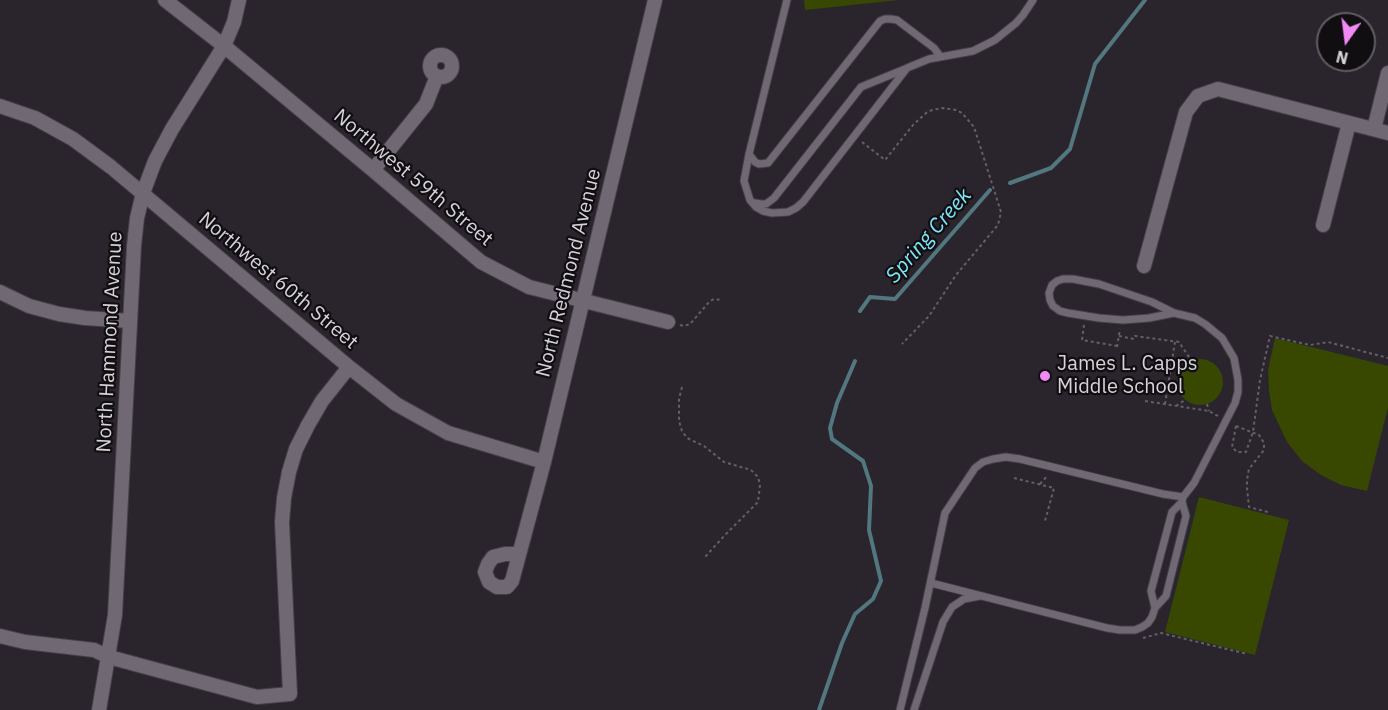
<!DOCTYPE html>
<style>
body{margin:0}
#map{position:relative;width:1388px;height:710px;overflow:hidden;background:#2a242d;font-family:"IBM Plex Sans",sans-serif}
canvas{display:block}
.north{position:absolute;left:1316px;top:12px;width:60px;height:60px;box-sizing:border-box;background:#110e12;border:2px solid #605d62;border-radius:50%;rotate:194deg;font-size:16px;font-weight:700;line-height:24px;text-align:center;color:#d7d3d9}
.north::after{content:'';display:block;margin:auto;width:21px;height:27px;background:#f18af4;clip-path:polygon(50% 0,100% 100%,50% 72%,0 100%)}
</style>
<div id="map">
<canvas width="1388" height="710"></canvas>
<div class="north">N</div>
</div>
<script>
const ctx = document.querySelector('canvas').getContext('2d');
ctx.lineJoin = 'round';
function fillPath(path, color) { ctx.fillStyle = color; ctx.fill(path, 'evenodd'); }
const toPath = rows => new Path2D(rows.map(r => 'M' + r).join(''));
function strokePath(path, color, width, dash) { ctx.strokeStyle = color; ctx.lineWidth = width; ctx.lineCap = dash ? 'butt' : 'round'; ctx.setLineDash(dash || []); ctx.stroke(path); }
function label(font, color, halo, rows, align = 'center') {
  ctx.font = font + ' "IBM Plex Sans",sans-serif'; ctx.lineWidth = 4.5; ctx.setLineDash([]); ctx.textBaseline = 'middle'; ctx.strokeStyle = halo; ctx.fillStyle = color; for (const [text, x, y, turn = 0] of rows) {
    ctx.save(); ctx.translate(x, y); ctx.rotate((+turn || 0) * Math.PI / 180); ctx.textAlign = isNaN(turn) ? turn : align; if (halo) ctx.strokeText(text, 0, 0); ctx.fillText(text, 0, 0); ctx.restore();
  }
}
const green = toPath([
 [804,0,899,0,805,10],
 [1275,338,1388,366,1388,407,1367,491,1341,485,1321,475,1302,461,1287,442,1272,410,1269,391,1268,370],
 '1177 382a23 23 0 1 1 46 0a23 23 0 1 1-46 0Z',
 [1199,497,1289,520,1255,655,1165,632]
]);
const stream = toPath([
 [1010,183,1051,168,1070,149,1095,64,1145,0],
 [860,311,870,297,895,299,990,190],
 [819,710,842,643,855,614,873,599,881,581,869,530,871,486,863,461,832,439,830,428,837,403,855,361]
]);
const path = toPath([
 [862,142,885,160,913,125,926,113,932,110,943,108,956,110,962,113,974,127,1001,212,998,225,956,275,929,316,902,344],
 [680,325,684,326,690,324,710,301,714,299,721,300],
 [1084,325,1082,340,1117,346],
 [1119,336,1134,339,1135,336,1179,342,1191,360],
 [1117,347,1120,329],
 [682,387,679,399,679,421,682,431,687,438,704,446,724,462,751,470,758,477,760,485,758,502,725,535,705,557],
 [1145,401,1209,411,1218,416],
 [1165,404,1175,342],
 [1207,404,1209,411],
 [1176,406,1185,400],
 [1236,426,1232,447,1237,452,1246,452,1253,432,1260,380,1270,336,1310,345,1328,342,1388,358],
 [1236,426,1259,435,1264,443,1264,450,1249,469,1247,480,1247,488,1249,507,1268,512],
 [1014,478,1054,488,1045,521],
 [1040,484,1048,475],
 [1143,638,1161,633,1247,654]
]);
const lane = toPath([
 [787,0,749,154,744,181,750,200,756,207,763,211,772,213,788,212,796,208,803,202,907,68,929,59,973,51,995,40,1016,23,1023,15,1033,0],
 [749,154,755,162,759,164,768,163,880,21,885,19,891,19,897,20,934,48,940,56],
 [755,203,761,204,766,204,774,198,861,87,905,69],
 [931,583,1107,628,1120,630,1135,630,1142,627,1148,623,1152,617,1155,608,1166,596,1186,516,1182,502],
 [1155,608,1151,591,1172,512,1182,502,1183,497,1194,483,1235,403,1238,392,1238,380,1234,358,1222,338,1205,324,1195,318,1174,313,1152,302,1099,284,1073,279,1063,279,1057,281,1052,285,1049,293,1050,300,1053,306,1060,311,1068,313,1099,318,1123,320,1149,318,1174,313],
 [900,710,925,608,945,513,975,468,983,462,993,459,1006,457,1020,459,1163,494,1183,497],
 [914,710,943,622,952,607,964,599,980,596]
]);
const street = toPath([
 [165,0,224,46,373,170,481,262,529,287,668,322],
 '430 66a11 11 0 1 1 22 0a11 11 0 1 1-22 0Z',
 [0,106,35,118,73,139,111,167,349,367,396,404,448,433,544,462],
 [1374,129,1388,73],
 [373,170,426,104,437,76],
 [1323,225,1349,123],
 [1144,266,1186,112,1198,96,1218,89,1388,133],
 [0,292,29,306,59,314,85,318,130,321],
 [519,554,505,554,493,557,488,564,485,572,489,582,497,587,507,587,512,581,544,462,655,0],
 [0,636,25,642,94,650,109,657,257,697,290,694,282,522,284,498,289,472,296,449,308,425,322,401,349,367],
 [99,710,115,615,134,246,137,218,143,193,155,161,172,129,224,46,234,22,239,0]
]);
const markers = [
 [1045,376,6,"#f18af4"]
];
const streetNames = [
 ["Northwest 59th Street",413,178,40],
 ["North Redmond Avenue",569,273,-76],
 ["Northwest 60th Street",278,281,40],
 ["North Hammond Avenue",110,342,-87]
];
const poiNames = [
 ["James L. Capps",1057,364],
 ["Middle School",1057,387]
];
const waterNames = [
 ["Spring Creek",929,236,-49]
];
fillPath(green, '#394800');
strokePath(stream, '#52777e', 4);
strokePath(lane, '#454048', 9);
strokePath(street, '#454048', 16);
strokePath(path, '#645f67', 2, [3, 3]);
strokePath(lane, '#706873', 7);
strokePath(street, '#706873', 14);
for (const [x, y, r, color] of markers) { const dot = new Path2D(); dot.arc(x, y, r, 0, 2 * Math.PI); ctx.fillStyle = color; ctx.fill(dot); strokePath(dot, '#110e12', 2); }
label('20px', '#d7d3d9', '#110e12', streetNames);
label('20px', '#d7d3d9', '#110e12', poiNames, 'left');
label('italic 21px', '#7fe7f8', '#110e12', waterNames);
</script>
